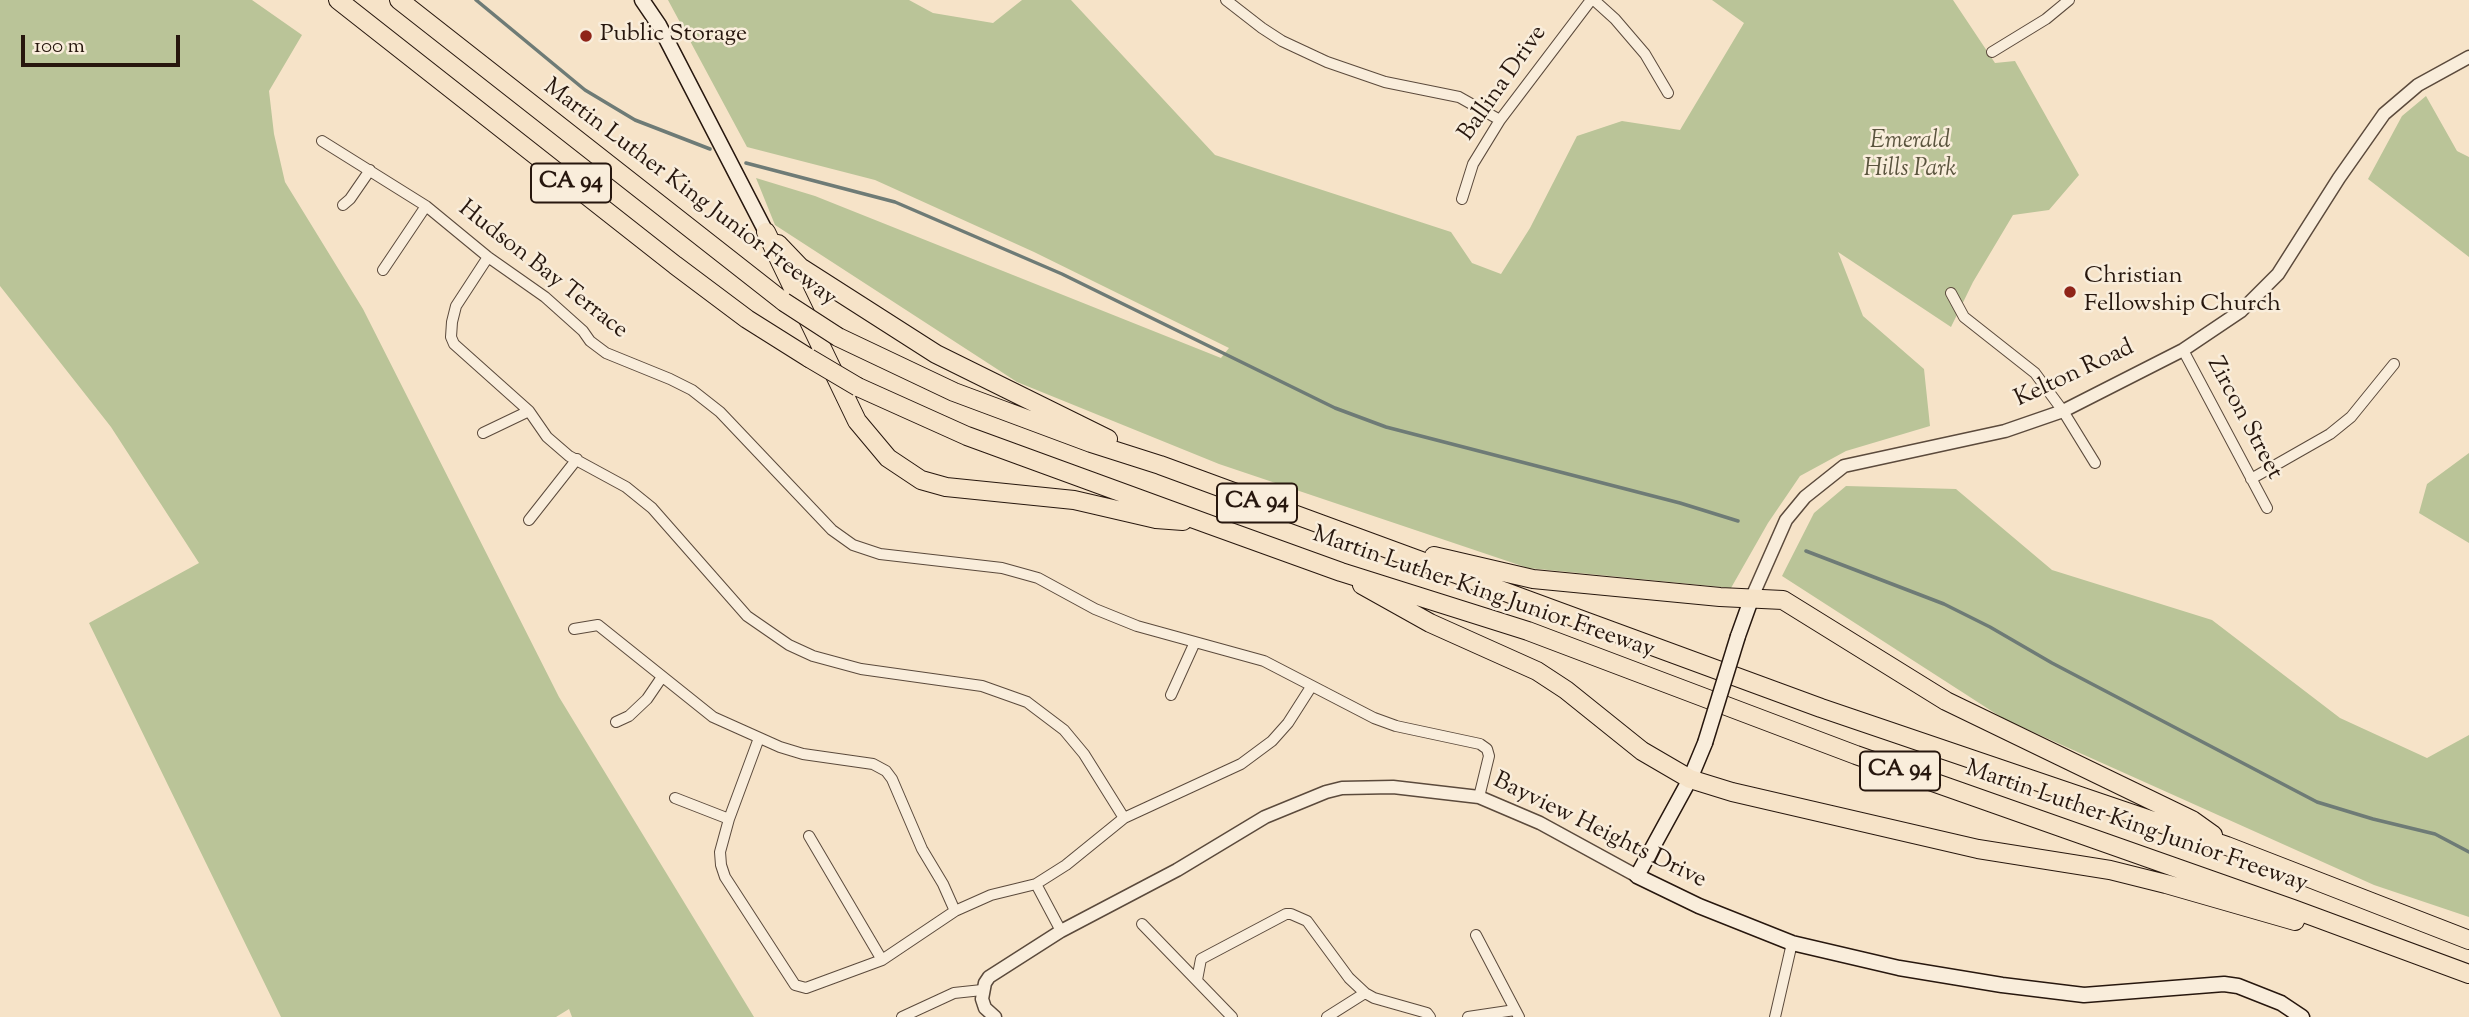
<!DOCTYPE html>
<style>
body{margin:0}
#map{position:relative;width:2469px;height:1017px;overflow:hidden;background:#f6e3c8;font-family:"Sorts Mill Goudy",serif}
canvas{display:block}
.scale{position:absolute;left:21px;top:35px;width:159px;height:32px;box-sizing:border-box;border:4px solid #27170e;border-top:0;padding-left:9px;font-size:21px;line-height:24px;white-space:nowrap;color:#27170e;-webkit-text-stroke:5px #f9eddb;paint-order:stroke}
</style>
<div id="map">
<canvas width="2469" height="1017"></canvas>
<div class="scale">100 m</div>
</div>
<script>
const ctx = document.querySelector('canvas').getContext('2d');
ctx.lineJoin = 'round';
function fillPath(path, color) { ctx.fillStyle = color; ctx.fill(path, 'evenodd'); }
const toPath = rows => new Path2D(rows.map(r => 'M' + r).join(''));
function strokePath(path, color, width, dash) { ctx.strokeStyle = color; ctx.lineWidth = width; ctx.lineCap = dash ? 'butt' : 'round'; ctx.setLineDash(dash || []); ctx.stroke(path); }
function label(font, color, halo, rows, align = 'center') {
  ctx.font = font + ' "Sorts Mill Goudy",serif'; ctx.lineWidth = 5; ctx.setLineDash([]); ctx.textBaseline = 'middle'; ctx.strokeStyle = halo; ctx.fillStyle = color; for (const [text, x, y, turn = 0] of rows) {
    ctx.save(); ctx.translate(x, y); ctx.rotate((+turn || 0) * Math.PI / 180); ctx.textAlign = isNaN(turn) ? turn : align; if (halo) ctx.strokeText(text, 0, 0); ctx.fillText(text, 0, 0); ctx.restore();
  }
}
const green = toPath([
 [0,0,252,0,302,35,269,91,274,134,285,182,363,309,559,697,754,1017,572,1017,569,1009,556,1017,281,1017,89,623,199,563,111,427,0,286],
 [668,0,909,0,933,13,993,23,1022,0,1071,0,1215,155,1451,232,1472,263,1501,274,1530,228,1577,136,1622,121,1680,130,1744,23,1712,0,1953,0,1995,63,2015,61,2079,175,2049,210,2013,215,1973,282,1951,327,1838,252,1863,316,1924,369,1930,426,1846,451,1800,476,1768,523,1731,588,1528,568,1219,464,1017,382,775,225,756,178,815,196,1221,358,1229,348,1034,252,875,180,747,147],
 [2426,96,2457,151,2469,157,2469,257,2368,179,2402,116],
 [2469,453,2469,543,2419,513,2427,484],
 [1846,486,1956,489,2052,570,2212,620,2340,718,2427,758,2469,735,2469,917,2374,885,2004,719,1782,576,1814,513]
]);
const stream = toPath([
 [476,0,585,90,635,120,710,149],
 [746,163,895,202,1062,274,1335,408,1386,427,1680,503,1738,521],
 [1806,551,1944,604,1990,627,2052,663,2317,802,2373,819,2435,834,2469,852]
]);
const minor = toPath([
 [1226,0,1262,28,1282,41,1327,62,1385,82,1459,97,1500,120],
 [1594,0,1615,19,1645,54,1668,93],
 [1992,52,2046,19,2069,0],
 [322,141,426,206,488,257,545,297,583,331,590,341,606,353,670,379,692,390,720,412,832,530,853,545,880,554,1002,568,1038,578,1095,609,1137,626,1264,661,1374,718,1396,726,1480,744,1487,749,1489,756,1479,797],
 [1462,199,1473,164,1500,120,1591,0],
 [343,205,350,199,370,170],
 [488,257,456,306,452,322,451,337,454,344,529,411,547,437,569,456,626,487,652,508,747,616,789,645,813,656,861,669,982,686,1027,702,1064,730,1084,754,1124,818],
 [383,270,426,206],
 [1951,293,1964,317,2035,373,2063,411,2095,463],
 [2183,350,2267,508],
 [483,433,529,411],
 [2251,479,2330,434,2351,417,2394,364],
 [529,520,577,459],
 [574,629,598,625,713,717,780,747,803,754,873,764,886,771,892,779,922,849,943,884,955,911],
 [1171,695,1195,642],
 [616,722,629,716,647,699,662,677],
 [759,738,729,819,720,852,721,865,725,877,795,985,806,988,882,960,955,911,991,895,1036,884,1066,865,1124,818,1241,764,1272,741,1288,723,1311,687],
 [675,798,729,819],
 [809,836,882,960],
 [1036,884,1061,931],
 [1142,924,1232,1017],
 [1476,935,1519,1017],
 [1197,980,1201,959,1286,914,1291,914,1307,921,1349,978,1365,993,1374,998,1427,1013,1430,1017],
 [902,1017,954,993,982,990],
 [1327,1017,1365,993],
 [1468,1017,1515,1010],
 [1775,1017,1792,943]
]);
const tertiary = toPath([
 [1752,597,1786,520,1805,497,1844,466,2005,431,2063,411,2183,350,2241,311,2278,274,2339,178,2384,114,2418,85,2469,57],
 [995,1017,985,1008,982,999,985,983,989,977,1061,931,1177,870,1265,817,1326,792,1342,788,1393,787,1479,797,1540,823,1637,876]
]);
const secondary = toPath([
 [642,0,659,25,766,232],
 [1738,636,1752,597],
 [1705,743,1690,779,1637,876,1699,906,1792,943,1899,968,2002,985,2084,995,2224,984,2238,986,2281,1003,2302,1017]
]);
const motorway = toPath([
 [338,0,675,265,747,319,809,358],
 [399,0,784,302],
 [766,232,857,421,888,458,921,480,946,487,1074,500,1156,519,1183,521],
 [778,244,800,267,936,354,1108,439],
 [838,337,954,392,1091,443,1160,465,1821,708,2227,846,2469,940],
 [858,387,967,436,1208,524,1341,572,1528,631,1856,755,2293,909,2469,974],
 [1434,556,1533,579,1720,597,1783,600,1946,701,2192,820,2213,835],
 [1362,585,1430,623,1537,671,1566,690,1642,751,1690,779,1732,792,1978,849,2110,870,2166,884,2295,921]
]);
const secondaryBridge = toPath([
 [1705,743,1738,636]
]);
const motorwayBridge = toPath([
 [784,302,838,337],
 [809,358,858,387]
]);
const markers = [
 [586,36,7,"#8f2418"],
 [2070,292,7,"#8f2418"]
];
const shields = [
 [571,183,80],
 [1257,503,80],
 [1900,771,80]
];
const shieldNames = [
 ["CA 94",571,183],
 ["CA 94",1257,503],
 ["CA 94",1900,771]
];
const poiNames = [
 ["Public Storage",600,36],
 ["Christian",2084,278],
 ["Fellowship Church",2084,306]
];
const streetNames = [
 ["Ballina Drive",1504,84,-55],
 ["Martin Luther King Junior Freeway",689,194,37],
 ["Hudson Bay Terrace",542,271,38],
 ["Kelton Road",2075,375,-25],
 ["Zircon Street",2243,419,62],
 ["Martin Luther King Junior Freeway",1483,594,19],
 ["Martin Luther King Junior Freeway",2136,828,19],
 ["Bayview Heights Drive",1599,832,26]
];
const parkNames = [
 ["Emerald",1910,143],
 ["Hills Park",1910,171]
];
fillPath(green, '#bac498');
strokePath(stream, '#6e7b76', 3.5);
strokePath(minor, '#5b4a3c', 12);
strokePath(tertiary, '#5b4a3c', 15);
strokePath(secondary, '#27170e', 17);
strokePath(motorway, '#27170e', 20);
strokePath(minor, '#f9eddb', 10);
strokePath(tertiary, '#f9eddb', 12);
strokePath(secondary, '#f9eddb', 14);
strokePath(motorway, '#f6e3c8', 18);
strokePath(secondaryBridge, '#27170e', 17, []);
strokePath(motorwayBridge, '#27170e', 20, []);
strokePath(secondaryBridge, '#f9eddb', 14);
strokePath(motorwayBridge, '#f6e3c8', 18);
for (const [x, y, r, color] of markers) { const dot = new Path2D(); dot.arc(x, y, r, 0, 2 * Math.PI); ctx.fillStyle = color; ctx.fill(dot); strokePath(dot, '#f9eddb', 2.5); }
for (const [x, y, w] of shields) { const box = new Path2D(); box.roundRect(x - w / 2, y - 19.5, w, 39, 5); ctx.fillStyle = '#f9eddb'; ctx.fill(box); strokePath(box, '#27170e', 2); }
label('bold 23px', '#27170e', null, shieldNames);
label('24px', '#27170e', '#f9eddb', poiNames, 'left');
label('24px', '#27170e', '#f9eddb', streetNames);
label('italic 24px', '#5a543e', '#f9eddb', parkNames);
</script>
